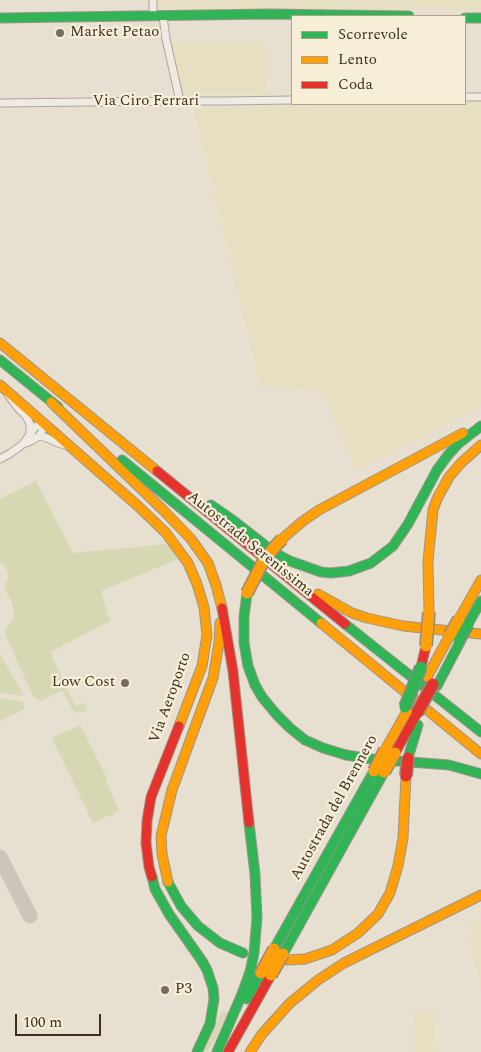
<!DOCTYPE html>
<style>
body{margin:0}
#map{position:relative;width:481px;height:1052px;overflow:hidden;background:#e7e0d1;font-family:Spectral,serif}
canvas{display:block}
.legend{position:absolute;left:291px;top:15px;width:175px;height:90px;box-sizing:border-box;background:#f7eed8;border:1px solid #ada18e;margin:0;padding:6px 9px;list-style:none;font-size:15px;color:#3d2e20}
.legend li{display:flex;align-items:center;gap:10px;height:25px}
.legend b{width:25px;border:1px solid #ada18e}
.scale{position:absolute;left:15px;top:1014px;width:86px;height:22px;box-sizing:border-box;border:2px solid #3d2e20;border-top:0;padding-left:6px;font-size:15px;line-height:18px;white-space:nowrap;color:#3d2e20;-webkit-text-stroke:4px #f7eed8;paint-order:stroke}
</style>
<div id="map">
<canvas width="481" height="1052"></canvas>
<ul class="legend">
<li><b style="height:6px;background:#30b455"></b>Scorrevole</li>
<li><b style="height:6px;background:#ff9f0a"></b>Lento</li>
<li><b style="height:6px;background:#e5322d"></b>Coda</li>
</ul>
<div class="scale">100 m</div>
</div>
<script>
const ctx = document.querySelector('canvas').getContext('2d');
ctx.lineJoin = 'round';
function fillPath(path, color) { ctx.fillStyle = color; ctx.fill(path, 'evenodd'); }
const toPath = rows => new Path2D(rows.map(r => 'M' + r).join(''));
function strokePath(path, color, width, dash) { ctx.strokeStyle = color; ctx.lineWidth = width; ctx.lineCap = dash ? 'butt' : 'round'; ctx.setLineDash(dash || []); ctx.stroke(path); }
function label(font, color, halo, rows, align = 'center') {
  ctx.font = font + ' Spectral,serif'; ctx.lineWidth = 4.5; ctx.setLineDash([]); ctx.textBaseline = 'middle'; ctx.strokeStyle = halo; ctx.fillStyle = color; for (const [text, x, y, turn = 0] of rows) {
    ctx.save(); ctx.translate(x, y); ctx.rotate((+turn || 0) * Math.PI / 180); ctx.textAlign = isNaN(turn) ? turn : align; if (halo) ctx.strokeText(text, 0, 0); ctx.fillText(text, 0, 0); ctx.restore();
  }
}
const farmland = toPath([
 [157,0,481,0,481,10,160,8,157,6],
 [171,42,266,42,267,95,184,95],
 [465,101,481,101,481,406,434,432,357,471,323,393,260,386,193,108,371,104,465,104],
 [481,919,481,991,467,925],
 [434,1009,436,1052,414,1052,413,1012]
]);
const green = toPath([
 [36,481,73,553,169,544,178,559,101,591,110,621,50,652,75,706,84,703,88,711,77,713,74,712,62,690,41,701,33,696,6,636,5,630,13,619,14,611,12,603,4,586,6,583,9,576,6,568,0,562,0,499],
 [0,654,24,696,0,693],
 [0,698,23,702,24,709,0,721],
 [80,725,106,776,107,782,119,811,93,823,52,738],
 [222,1011,228,1012,217,1036,207,1052,200,1052]
]);
const taxiway = toPath([
 [0,857,30,916]
]);
const street = toPath([
 [153,0,153,16],
 [163,16,166,39,180,101],
 [465,97,481,97],
 [0,103,180,101,226,101,292,100],
 [9,396,18,408,26,416,30,424,30,433],
 [39,436,47,438,58,443,69,446],
 [23,444,31,441,39,436,42,431,42,422],
 [0,459,11,453,23,444,35,427,42,422]
]);
const fast = toPath([
 [0,18,269,14,409,16],
 [465,18,481,18],
 [0,360,58,407],
 [122,460,321,623],
 [211,505,234,521,275,553,290,561,321,572,331,573,349,571,371,563,393,546,408,524,437,470,448,455,458,444,481,426],
 [247,593,244,617,244,643,248,666,255,685,262,697,276,714,290,728,305,740,323,748,346,755,372,759,449,765,481,774],
 [345,624,481,732],
 [468,624,481,601],
 [437,686,461,640],
 [408,758,418,725],
 [152,877,155,889,169,914,202,961,207,970,213,988,214,999,210,1024,197,1052],
 [168,882,181,906,198,926,220,943,243,953],
 [274,949,374,771],
 [283,954,384,772],
 [247,999,261,973],
 [217,1052,242,994,250,972,254,953,257,918,255,874,249,823]
]);
const slow = toPath([
 [0,343,157,471],
 [0,385,138,506,166,533,188,563,197,584,204,607,207,635,202,666,179,726],
 [51,402,163,510,191,539,208,563,216,585,222,608],
 [282,539,303,521,319,510,463,433],
 [318,594,352,613,367,618,403,626,481,634],
 [429,612,428,561,433,510,437,499,449,477,461,463,481,445],
 [459,619,481,580],
 [321,623,481,754],
 [427,677,450,635],
 [385,750,410,706],
 [168,882,162,854,161,836,172,790,213,678,219,643,220,623],
 [287,960,305,959,332,950,358,933,378,914,390,893,398,866,403,838,406,776],
 [250,1052,262,1034,290,1003,318,980,344,963,481,895]
]);
const jam = toPath([
 [157,471,345,624],
 [222,608,233,671,249,823],
 [421,667,426,646],
 [395,753,417,713],
 [152,877,149,867,146,843,147,821,151,797,179,726],
 [228,1052,271,975]
]);
const fastBridge = toPath([
 [459,640,468,624],
 [405,707,421,667]
]);
const slowBridge = toPath([
 [247,593,265,558,282,539],
 [450,635,459,619],
 [426,646,429,612],
 [374,771,385,750],
 [384,772,395,753],
 [261,973,274,949],
 [271,975,283,954]
]);
const jamBridge = toPath([
 [417,713,433,684],
 [406,776,408,758]
]);
const markers = [
 [60,33,5,"#786c5e"],
 [125,683,5,"#786c5e"],
 [165,990,5,"#786c5e"]
];
const poiNames = [
 ["Market Petao",70,33],
 ["Low Cost",115,683,"right"],
 ["P3",175,990]
];
const streetNames = [
 ["Via Ciro Ferrari",146,102],
 ["Autostrada Serenissima",250,545,39],
 ["Via Aeroporto",171,698,-70],
 ["Autostrada del Brennero",335,808,-61]
];
fillPath(farmland, '#e6dfc2');
fillPath(green, '#d6d7b3');
strokePath(taxiway, '#cbc5ba', 15);
strokePath(street, '#ada599', 9);
strokePath(fast, '#9c958a', 11);
strokePath(slow, '#9c958a', 11);
strokePath(jam, '#9c958a', 11);
strokePath(street, '#efebe3', 7);
strokePath(fast, '#30b455', 9);
strokePath(slow, '#ff9f0a', 9);
strokePath(jam, '#e5322d', 9);
strokePath(fastBridge, '#928b80', 14, []);
strokePath(slowBridge, '#928b80', 14, []);
strokePath(jamBridge, '#928b80', 14, []);
strokePath(fastBridge, '#30b455', 11);
strokePath(slowBridge, '#ff9f0a', 11);
strokePath(jamBridge, '#e5322d', 11);
for (const [x, y, r, color] of markers) { const dot = new Path2D(); dot.arc(x, y, r, 0, 2 * Math.PI); ctx.fillStyle = color; ctx.fill(dot); strokePath(dot, '#f7eed8', 2); }
label('15px', '#3d2e20', '#f7eed8', poiNames, 'left');
label('15px', '#3d2e20', '#f7eed8', streetNames);
</script>
